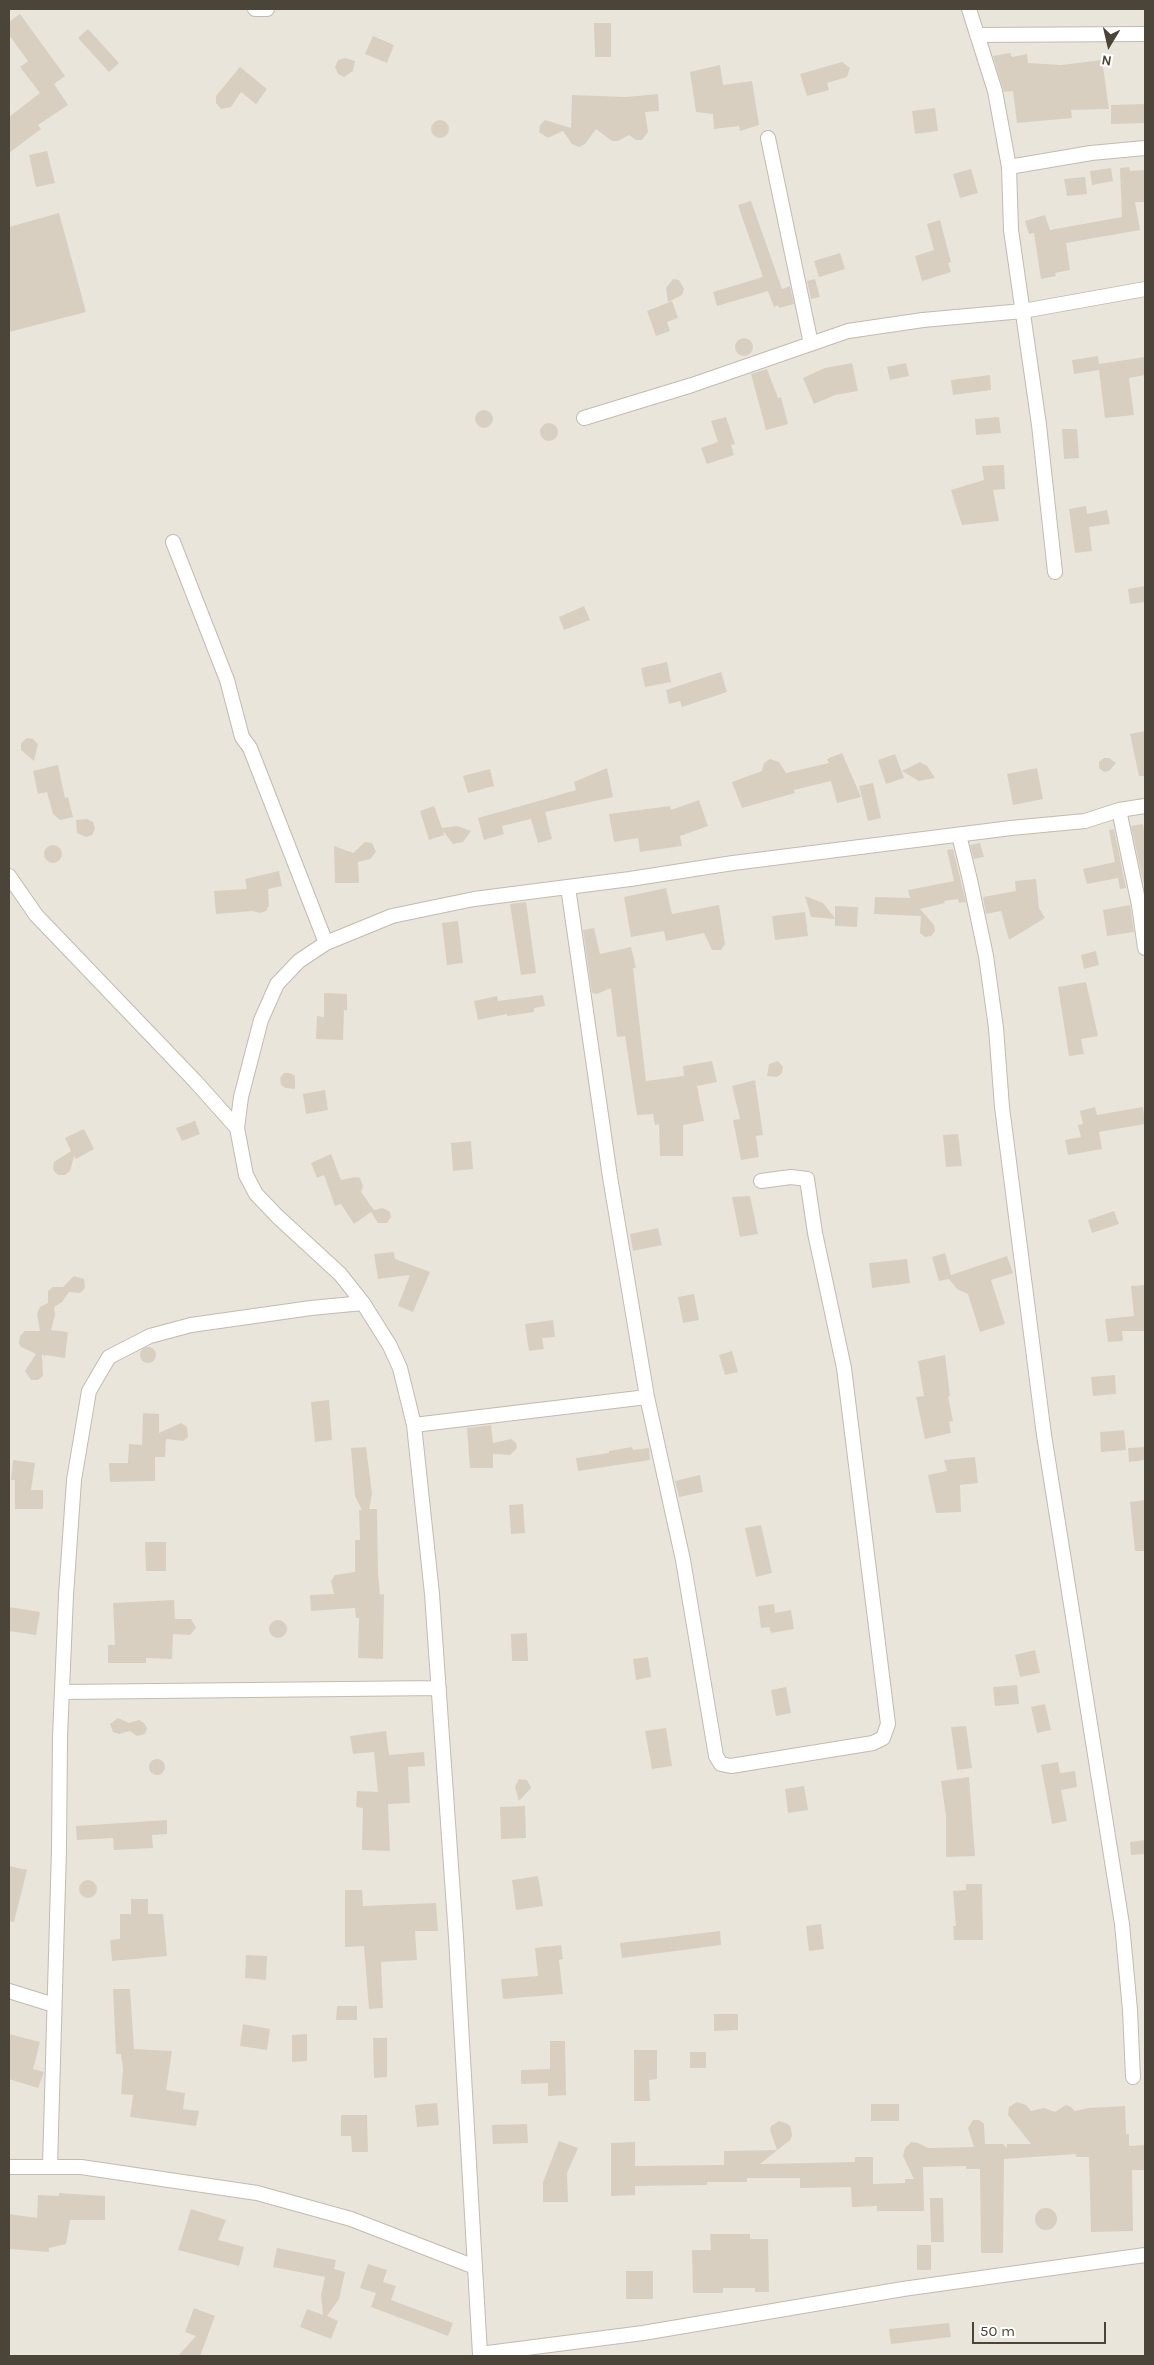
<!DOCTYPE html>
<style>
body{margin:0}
#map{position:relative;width:1154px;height:2365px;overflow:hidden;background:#f6f3ec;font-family:Karla,sans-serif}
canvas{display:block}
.frame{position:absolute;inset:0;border:10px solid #4b4439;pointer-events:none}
.north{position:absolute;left:1084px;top:20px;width:50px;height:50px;-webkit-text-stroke:4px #fff;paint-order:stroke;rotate:189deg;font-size:14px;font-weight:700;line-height:20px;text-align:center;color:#4b4439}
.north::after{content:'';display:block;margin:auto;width:18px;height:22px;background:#4b4439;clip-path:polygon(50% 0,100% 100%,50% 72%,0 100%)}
.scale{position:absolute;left:972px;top:2322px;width:134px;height:22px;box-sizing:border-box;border:2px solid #4b4439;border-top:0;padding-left:6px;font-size:15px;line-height:18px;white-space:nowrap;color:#4b4439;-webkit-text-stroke:4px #fff;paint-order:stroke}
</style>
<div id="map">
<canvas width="1154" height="2365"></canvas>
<div class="frame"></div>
<div class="north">N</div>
<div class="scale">50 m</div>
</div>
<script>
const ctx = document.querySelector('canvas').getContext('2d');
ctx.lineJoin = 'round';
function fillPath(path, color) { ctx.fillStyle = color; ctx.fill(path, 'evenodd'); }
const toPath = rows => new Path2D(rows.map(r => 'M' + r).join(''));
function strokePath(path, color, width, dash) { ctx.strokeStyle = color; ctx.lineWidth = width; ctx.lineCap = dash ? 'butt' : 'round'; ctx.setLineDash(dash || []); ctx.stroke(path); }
const residential = toPath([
 [9,9,1145,9,1145,2356,9,2356]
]);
const building = toPath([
 [20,14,65,76,54,84,68,105,38,125,41,129,9,153,9,117,40,93,20,67,28,61,9,35,9,22],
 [594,23,611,23,611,57,595,57],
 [88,29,119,63,109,72,78,38],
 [373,36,394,45,387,63,365,54],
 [1010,53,1012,57,1027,54,1028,63,1061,65,1102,60,1109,109,1071,110,1072,118,1017,123,1013,91,1004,92,993,56],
 [345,58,355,61,353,71,344,77,338,74,335,67,338,60],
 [842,62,850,68,847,77,827,83,829,90,807,96,800,74],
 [720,65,723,85,752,81,759,125,740,131,739,126,714,129,713,114,696,112,690,72],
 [240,67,267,89,256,104,241,92,231,107,221,109,216,103,216,96],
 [658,94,659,111,645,112,648,132,642,140,636,140,629,135,618,141,612,141,596,129,585,144,579,147,572,144,563,131,548,138,539,132,540,125,545,120,571,128,572,95,626,97],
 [1145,104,1145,123,1111,124,1111,105],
 [935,108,938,131,915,134,912,111],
 '431 129a9 9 0 1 1 18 0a9 9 0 1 1-18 0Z',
 [47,151,55,183,36,187,29,155],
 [1129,167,1130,171,1145,170,1145,202,1135,202,1140,230,1066,243,1070,270,1055,273,1056,276,1041,279,1034,233,1029,234,1025,221,1045,215,1050,230,1122,217,1120,168],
 [1111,168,1113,181,1092,185,1090,171],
 [971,169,978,193,960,198,953,174],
 [1085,177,1087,194,1067,196,1064,179],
 [751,201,782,289,790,286,794,304,779,308,778,305,774,307,768,291,717,306,713,292,763,277,738,205],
 [59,213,86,312,9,332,9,227],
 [940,220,951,262,948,263,951,272,922,281,915,256,934,250,927,224],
 [840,253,845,269,819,277,814,261],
 [673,279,679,280,684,289,682,295,668,302,666,288],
 [815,279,820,297,811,299,807,281],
 [672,301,678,318,667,322,670,331,656,336,647,311],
 '735 347a9 9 0 1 1 18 0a9 9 0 1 1-18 0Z',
 [1098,356,1099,364,1145,357,1145,375,1129,378,1134,415,1105,418,1099,370,1074,374,1072,360],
 [852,363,858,391,835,395,814,404,803,378,825,368],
 [906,363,909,376,890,380,887,367],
 [767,369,778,398,781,397,788,424,766,430,751,374],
 [990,375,991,390,953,395,951,380],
 '475 419a9 9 0 1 1 18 0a9 9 0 1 1-18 0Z',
 [726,417,735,444,731,445,734,455,707,464,701,448,718,442,711,421],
 [999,417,1001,433,976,435,975,419],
 '540 432a9 9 0 1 1 18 0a9 9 0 1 1-18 0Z',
 [1062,429,1077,429,1079,458,1064,459],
 [1004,465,1005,489,993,490,999,521,962,525,951,490,984,480,982,466],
 [1086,506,1087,514,1107,510,1110,524,1089,527,1092,551,1075,553,1069,509],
 [1145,586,1145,602,1130,604,1128,589],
 [584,606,590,620,564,630,559,617],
 [667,662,671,682,645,687,641,668],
 [721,672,727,692,682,707,680,701,669,704,666,690],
 [1145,731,1145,776,1139,776,1130,734],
 [27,738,33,739,38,744,34,761,21,750,21,743],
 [842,753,861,797,837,803,831,781,794,790,795,793,742,808,732,782,762,771,764,763,770,759,779,762,786,773,829,763,827,759],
 [895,754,904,778,886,784,878,760],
 [1104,758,1109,758,1116,763,1109,771,1104,772,1099,768,1099,762],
 [920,762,927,766,935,778,919,781,902,771],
 [58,765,65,798,68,797,73,817,60,820,53,814,47,792,38,794,33,771],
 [607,768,613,797,545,812,542,800,576,790,574,782],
 [1037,768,1043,799,1013,805,1007,774],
 [490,769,494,786,468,793,463,776],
 [873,783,881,818,868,821,859,786],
 [542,800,552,839,538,843,531,819,502,826,504,834,484,840,478,818],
 [699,800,708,826,680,836,682,846,640,852,638,838,614,842,609,814,670,806,671,810],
 [434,806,442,828,457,826,471,831,463,842,453,844,443,831,444,835,429,840,420,811],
 [87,819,93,822,95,829,92,835,86,837,77,833,76,820],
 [1143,824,1145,836,1144,885,1131,826],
 [1114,829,1126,888,1120,889,1118,878,1087,884,1083,869,1115,862,1109,830],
 [365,842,372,843,376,852,370,859,358,862,359,883,335,883,334,846,353,853],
 [980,843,984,857,974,859,970,845],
 '44 854a9 9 0 1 1 18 0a9 9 0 1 1-18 0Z',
 [953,849,966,902,959,903,958,899,944,901,945,903,920,909,934,925,935,931,931,936,925,937,920,933,921,916,874,914,875,897,910,898,908,890,954,881,947,850],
 [279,871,282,886,268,889,269,905,266,911,260,913,252,911,216,914,214,891,247,889,245,879],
 [1036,879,1039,908,1045,918,1009,940,1001,911,986,914,983,897,1016,891,1015,881],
 [666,888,672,914,719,905,725,944,721,950,712,950,704,933,666,941,664,931,631,937,624,897],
 [805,896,823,903,835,918,835,906,858,907,857,927,835,926,835,919,811,917],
 [526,902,536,973,521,975,510,904],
 [1130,905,1134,932,1107,936,1103,910],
 [805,912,808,936,775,940,772,916],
 [458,921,463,963,447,965,442,923],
 [594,928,600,954,631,947,636,968,633,968,646,1081,684,1076,683,1066,712,1061,717,1082,697,1086,704,1121,683,1125,683,1156,660,1156,659,1124,655,1125,653,1114,637,1115,625,1036,617,1037,611,988,597,994,592,993,583,930],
 [1096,951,1099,965,1084,969,1081,955],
 [1086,982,1098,1036,1081,1039,1084,1054,1069,1056,1058,987],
 [324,993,347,994,347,1010,344,1010,343,1040,316,1039,317,1016,324,1017],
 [543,995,545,1006,534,1008,534,1012,507,1016,507,1014,478,1020,474,1001,497,996,498,1001],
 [778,1061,783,1067,782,1073,777,1077,767,1076,769,1064],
 [284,1073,290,1073,295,1076,295,1089,286,1088,281,1085,280,1078],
 [755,1080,763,1135,756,1136,759,1157,741,1160,733,1120,740,1119,732,1086],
 [325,1090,328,1110,306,1114,303,1094],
 [1095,1107,1097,1115,1143,1107,1145,1124,1099,1132,1102,1149,1068,1155,1065,1140,1081,1137,1078,1125,1083,1124,1080,1111],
 [195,1121,200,1134,182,1141,176,1128],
 [84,1129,94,1149,76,1159,74,1156,70,1171,65,1175,58,1175,53,1170,54,1162,71,1151,65,1138],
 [958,1134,962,1166,946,1167,943,1135],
 [471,1141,473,1169,453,1171,451,1143],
 [331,1154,341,1180,355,1177,360,1178,363,1186,361,1192,374,1210,382,1208,390,1212,391,1217,387,1223,378,1223,371,1212,354,1224,341,1204,335,1206,324,1175,317,1178,311,1163],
 [750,1196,758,1234,740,1237,732,1197],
 [1114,1211,1119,1224,1092,1233,1088,1220],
 [658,1228,662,1245,633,1251,630,1234],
 [394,1252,395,1259,430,1272,413,1312,398,1306,410,1275,378,1279,374,1254],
 [945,1253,951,1275,1007,1256,1013,1273,991,1280,1005,1324,980,1332,968,1294,957,1289,949,1279,939,1281,932,1257],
 [907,1259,910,1283,872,1288,869,1263],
 [74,1276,84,1279,85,1288,80,1293,69,1292,62,1302,54,1307,55,1315,51,1330,68,1332,65,1358,45,1355,44,1359,44,1355,42,1355,43,1376,38,1380,31,1380,25,1371,36,1354,21,1347,19,1344,20,1336,25,1331,40,1331,37,1314,40,1307,48,1303,48,1291,53,1287,63,1287],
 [1145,1285,1145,1331,1122,1331,1123,1341,1108,1342,1105,1319,1134,1316,1131,1286],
 [694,1294,699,1320,683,1323,678,1297],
 [553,1320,555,1337,542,1338,544,1349,529,1351,525,1324],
 '140 1355a8 8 0 1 1 16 0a8 8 0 1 1-16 0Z',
 [732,1351,738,1372,725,1375,719,1355],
 [945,1355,950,1396,948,1397,953,1421,949,1422,951,1433,925,1439,916,1397,924,1396,918,1361],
 [1115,1375,1116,1394,1093,1396,1091,1377],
 [329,1400,332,1440,315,1442,311,1402],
 [143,1413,159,1414,159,1433,181,1423,187,1427,188,1437,183,1441,166,1439,165,1457,155,1457,155,1481,110,1482,109,1463,128,1463,129,1444,142,1445],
 [491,1425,493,1443,511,1439,516,1443,517,1448,510,1455,493,1454,493,1468,470,1468,467,1428],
 [1124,1430,1126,1450,1101,1452,1100,1432],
 [366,1447,372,1494,369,1509,377,1509,378,1574,380,1595,384,1594,383,1659,358,1658,359,1618,356,1618,355,1608,311,1611,310,1595,334,1594,331,1581,335,1575,355,1572,355,1540,360,1540,359,1510,362,1510,355,1496,351,1448],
 [632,1447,633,1450,649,1448,650,1460,578,1471,576,1458,609,1453,609,1451],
 [1145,1447,1145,1460,1129,1462,1128,1448],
 [975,1457,978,1483,960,1485,961,1512,936,1513,928,1475,947,1471,944,1460],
 [13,1460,35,1463,31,1490,43,1490,43,1509,15,1509,15,1480,11,1480],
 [700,1475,703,1492,679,1497,675,1481],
 [1145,1500,1145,1551,1135,1551,1130,1502],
 [523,1504,525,1533,511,1534,509,1505],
 [761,1525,772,1573,756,1577,745,1528],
 [145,1542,166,1542,166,1571,146,1571],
 [174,1600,175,1619,191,1619,196,1628,190,1635,173,1634,172,1659,146,1658,146,1663,108,1663,108,1645,115,1645,113,1603],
 [774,1604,775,1613,791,1610,794,1629,771,1633,769,1627,761,1628,758,1606],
 [9,1607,40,1612,36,1635,9,1631],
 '269 1629a9 9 0 1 1 18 0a9 9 0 1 1-18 0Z',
 [527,1633,528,1661,512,1661,511,1634],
 [1035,1650,1040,1673,1020,1677,1015,1655],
 [648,1657,651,1677,636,1680,633,1659],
 [1017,1685,1019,1704,995,1706,993,1687],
 [786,1687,791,1713,776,1716,771,1690],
 [1045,1704,1051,1730,1037,1733,1031,1707],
 [118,1718,129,1723,139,1720,144,1723,147,1728,145,1734,137,1736,130,1731,119,1734,113,1732,110,1724],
 [966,1726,972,1768,957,1770,951,1727],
 [666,1728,672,1766,652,1769,645,1731],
 [386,1731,389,1755,424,1752,425,1766,408,1767,410,1803,388,1804,390,1851,362,1850,363,1808,356,1807,357,1791,378,1792,374,1752,353,1754,350,1736],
 '149 1767a8 8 0 1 1 16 0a8 8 0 1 1-16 0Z',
 [1058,1762,1060,1773,1075,1771,1077,1787,1061,1790,1067,1821,1052,1824,1041,1765],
 [969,1777,975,1856,946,1857,946,1816,941,1781],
 [519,1779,527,1780,531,1788,519,1801,515,1787],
 [804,1786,808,1810,788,1813,785,1789],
 [525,1806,526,1838,501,1839,500,1807],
 [167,1820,167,1834,152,1835,153,1848,114,1850,113,1838,77,1840,76,1826],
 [1145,1840,1145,1854,1131,1855,1130,1842],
 [9,1866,27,1870,14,1922,9,1921],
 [538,1876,543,1906,516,1910,512,1880],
 '79 1889a9 9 0 1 1 18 0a9 9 0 1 1-18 0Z',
 [966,1884,982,1884,983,1940,954,1940,953,1926,956,1926,953,1891,966,1890],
 [345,1890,362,1890,363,1906,436,1903,438,1931,415,1931,417,1960,381,1962,383,2008,369,2009,364,1946,345,1947],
 [131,1899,148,1899,148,1914,163,1914,167,1956,112,1961,110,1940,120,1939,120,1914,131,1914],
 [821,1924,824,1949,809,1951,806,1926],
 [720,1931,721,1945,622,1958,620,1943],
 [561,1945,563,1959,559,1960,563,1994,503,1999,501,1979,538,1976,535,1948],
 [246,1955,267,1956,266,1980,245,1978],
 [113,1989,130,1989,134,2049,172,2051,166,2090,185,2093,183,2109,199,2111,196,2126,130,2117,133,2095,121,2094,123,2069,121,2054,116,2054],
 [337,2006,357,2006,357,2020,336,2020],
 [714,2014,738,2014,738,2030,714,2031],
 [243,2024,270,2029,267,2050,240,2046],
 [9,2034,40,2042,33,2069,44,2072,38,2088,9,2079],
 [307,2034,307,2061,292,2062,292,2035],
 [373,2038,387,2038,387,2077,374,2078],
 [550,2041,565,2041,566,2095,548,2096,548,2083,521,2084,521,2070,550,2069],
 [634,2050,657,2050,657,2079,649,2080,650,2101,634,2101],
 [690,2052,706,2052,706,2068,690,2068],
 [1017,2102,1026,2105,1031,2111,1044,2108,1055,2112,1066,2105,1071,2107,1075,2111,1089,2108,1125,2106,1126,2134,1129,2134,1129,2146,1145,2145,1145,2170,1132,2170,1133,2231,1091,2232,1089,2157,1076,2157,1076,2154,1004,2159,1003,2253,981,2253,980,2169,966,2169,966,2166,923,2167,924,2211,877,2211,877,2206,852,2207,851,2187,800,2188,800,2178,747,2178,747,2182,707,2182,707,2185,635,2186,635,2195,611,2196,611,2143,635,2142,635,2166,724,2165,724,2151,777,2150,770,2130,771,2126,779,2121,788,2124,791,2128,792,2136,790,2140,760,2164,855,2162,855,2157,873,2157,873,2184,905,2183,905,2179,914,2179,903,2156,905,2148,911,2142,918,2143,928,2148,974,2147,968,2128,973,2120,979,2120,984,2124,985,2144,1003,2144,1007,2148,1007,2144,1031,2144,1008,2115,1009,2107],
 [437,2103,439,2125,417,2127,415,2105],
 [871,2104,899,2104,899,2121,871,2121],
 [341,2115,367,2115,368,2152,352,2152,351,2136,341,2136],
 [527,2124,528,2143,493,2144,492,2125],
 [559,2141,578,2148,567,2173,568,2202,543,2202,543,2182],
 [59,2193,105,2196,105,2220,70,2220,66,2244,49,2248,49,2252,9,2249,9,2214,37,2218,38,2195,59,2196],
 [930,2198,943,2198,944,2242,931,2242],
 '1035 2219a11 11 0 1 1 22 0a11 11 0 1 1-22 0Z',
 [191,2209,226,2220,218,2240,244,2247,239,2266,178,2250],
 [710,2234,750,2234,750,2239,768,2239,769,2292,755,2292,755,2288,723,2288,723,2293,693,2293,692,2250,711,2250],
 [917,2245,931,2245,931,2270,917,2270],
 [277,2248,336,2260,334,2269,345,2272,339,2299,327,2316,338,2321,331,2339,300,2327,307,2309,323,2315,321,2295,325,2277,273,2267],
 [368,2264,387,2270,383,2282,396,2286,391,2300,453,2323,448,2336,371,2307,376,2293,360,2288],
 [626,2271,653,2271,653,2299,626,2299],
 [194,2308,215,2316,200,2356,178,2356,196,2336,185,2332],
 [949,2323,951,2337,891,2344,889,2329]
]);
const minor = toPath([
 [255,9,267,9],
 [969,9,995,91,1009,167,1011,230,1039,425,1055,572],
 [977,35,1145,34],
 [768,138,811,344],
 [1009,167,1091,153,1145,148],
 [584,418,692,385,848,331,923,320,1023,311,1145,289],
 [173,542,227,680,242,737,250,748,326,943],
 [1145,806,1119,810,1085,821,1011,828,733,863,630,879,474,899,392,916,326,943,299,961,277,984,261,1020,241,1097,237,1128,246,1175,256,1194,278,1217,340,1274,363,1303,390,1346,400,1368,414,1425,432,1594,456,1937,480,2354,643,2333,903,2289,1145,2255],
 [1119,810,1139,905,1145,948],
 [959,835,970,880,986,956,996,1028,1002,1107,1044,1435,1122,1924,1130,2010,1133,2077],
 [9,876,36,915,195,1081,237,1128],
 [568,887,610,1177,647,1397,683,1560,716,1756,721,1764,731,1766,873,1743,883,1738,888,1724,844,1368,815,1233,807,1179,791,1177,761,1181],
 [414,1425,647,1397],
 [62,1692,439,1688],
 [9,1991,54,2005],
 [50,2166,59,1849,60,1737,66,1595,74,1480,89,1391,109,1357,150,1336,191,1325,311,1308,363,1303],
 [9,2167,81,2167,257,2193,351,2219,475,2267]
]);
fillPath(residential, '#eae5da');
fillPath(building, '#d8cfc1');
strokePath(minor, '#c2bbae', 16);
strokePath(minor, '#fff', 14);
</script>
